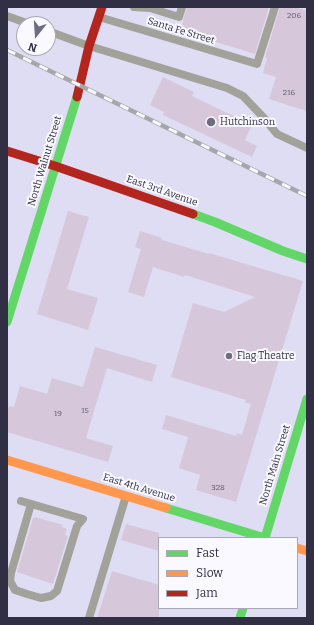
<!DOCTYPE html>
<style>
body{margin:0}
#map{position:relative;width:314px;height:625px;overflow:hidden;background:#deddf4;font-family:Bitter,serif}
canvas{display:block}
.frame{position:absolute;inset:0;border:8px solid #302f43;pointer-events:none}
.legend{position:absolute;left:158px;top:537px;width:140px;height:72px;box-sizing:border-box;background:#f9f9ff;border:1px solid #a9a8b4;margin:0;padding:5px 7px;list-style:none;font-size:12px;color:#302f43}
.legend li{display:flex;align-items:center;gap:8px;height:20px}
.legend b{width:20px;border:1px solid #a9a8b4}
.north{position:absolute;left:16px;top:16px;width:40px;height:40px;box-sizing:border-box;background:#f9f9ff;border:1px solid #a9a8b4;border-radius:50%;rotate:197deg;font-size:11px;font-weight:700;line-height:16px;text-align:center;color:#302f43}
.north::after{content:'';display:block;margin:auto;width:14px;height:18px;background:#6d6c81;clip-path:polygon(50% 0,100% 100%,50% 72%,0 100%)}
</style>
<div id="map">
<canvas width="314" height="625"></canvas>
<div class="frame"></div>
<ul class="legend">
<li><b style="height:5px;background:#63d668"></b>Fast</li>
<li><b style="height:5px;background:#ff974d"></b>Slow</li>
<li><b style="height:5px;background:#b3261e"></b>Jam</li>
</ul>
<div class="north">N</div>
</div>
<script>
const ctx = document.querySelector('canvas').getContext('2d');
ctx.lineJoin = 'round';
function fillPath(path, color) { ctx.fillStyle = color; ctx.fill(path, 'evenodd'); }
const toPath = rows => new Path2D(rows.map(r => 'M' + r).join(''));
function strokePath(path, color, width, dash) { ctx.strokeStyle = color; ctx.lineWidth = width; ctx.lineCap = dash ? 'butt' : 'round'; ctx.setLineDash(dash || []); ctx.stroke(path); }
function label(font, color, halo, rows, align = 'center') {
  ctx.font = font + ' Bitter,serif'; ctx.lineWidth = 4; ctx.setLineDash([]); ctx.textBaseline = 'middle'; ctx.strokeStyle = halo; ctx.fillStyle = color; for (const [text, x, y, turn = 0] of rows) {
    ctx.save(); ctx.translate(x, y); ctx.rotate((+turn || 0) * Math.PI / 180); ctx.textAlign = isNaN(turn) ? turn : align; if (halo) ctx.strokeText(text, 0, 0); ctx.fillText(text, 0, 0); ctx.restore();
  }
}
const building = toPath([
 [187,7,269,7,255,54,180,31],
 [280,7,295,7,307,11,307,111,269,99,276,77,263,73,267,58,265,57],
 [163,77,194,92,192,96,248,123,247,125,251,127,245,140,257,146,252,157,163,115,164,112,150,105],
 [68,211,89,217,67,289,98,298,88,330,37,314],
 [140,231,162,238,162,240,209,254,209,253,303,281,236,502,196,490,200,475,179,468,188,437,162,429,166,415,236,436,237,433,242,435,251,404,245,403,246,400,171,377,193,303,224,312,255,297,185,275,184,277,153,267,144,297,128,292,141,249,135,247],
 [95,347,157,365,152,382,107,368,86,438,113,446,108,462,7,432,7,413,9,406,14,407,20,386,47,394,52,378,83,387],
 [35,517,63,525,62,527,67,529,65,535,68,536,53,584,17,572,33,518,34,518],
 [126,524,159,533,159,551,121,540],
 [112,571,159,585,159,618,97,618]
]);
const lane = toPath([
 [134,7,150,8,179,17,182,7],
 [7,16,29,24],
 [99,17,257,64,275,7],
 [48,31,89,46,227,88,243,96,264,118,277,134,307,148],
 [21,501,83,519,77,526,57,591,51,596,41,598,27,594,15,590,10,581,11,573,31,504],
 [89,618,126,496]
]);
const fast = toPath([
 [193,214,215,222,283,251,307,259],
 [7,322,77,97],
 [166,508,265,538],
 [265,538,307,399],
 [240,618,243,608]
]);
const slow = toPath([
 [7,460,166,508],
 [297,548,307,551]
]);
const jam = toPath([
 [77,97,89,46,102,7],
 [7,151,55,166,193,214]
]);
const rail = toPath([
 [7,50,307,196]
]);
const markers = [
 [211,122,5,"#6d6c81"],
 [229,356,4,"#6d6c81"]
];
const numberNames = [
 ["206",294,16],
 ["216",289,93],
 ["15",85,411],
 ["19",58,414],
 ["328",218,488]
];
const streetNames = [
 ["Santa Fe Street",181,31,17],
 ["North Walnut Street",45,161,-73],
 ["East 3rd Avenue",162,191,19],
 ["North Main Street",275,465,-73],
 ["East 4th Avenue",139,488,17]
];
const poiNames = [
 ["Hutchinson",220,122],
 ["Flag Theatre",237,356]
];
fillPath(building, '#d6c8da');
strokePath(lane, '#a2a19a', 8);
strokePath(fast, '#63d668', 9);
strokePath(slow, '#ff974d', 9);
strokePath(jam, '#b3261e', 9);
strokePath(rail, '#a7a6a9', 4.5);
strokePath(rail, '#f9f9ff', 3, [9]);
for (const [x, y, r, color] of markers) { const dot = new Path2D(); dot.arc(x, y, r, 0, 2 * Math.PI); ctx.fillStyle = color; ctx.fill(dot); strokePath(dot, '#f9f9ff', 1.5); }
label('8px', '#5b576a', null, numberNames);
label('10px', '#302f43', '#f9f9ff', streetNames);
label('10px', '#302f43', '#f9f9ff', poiNames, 'left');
</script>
